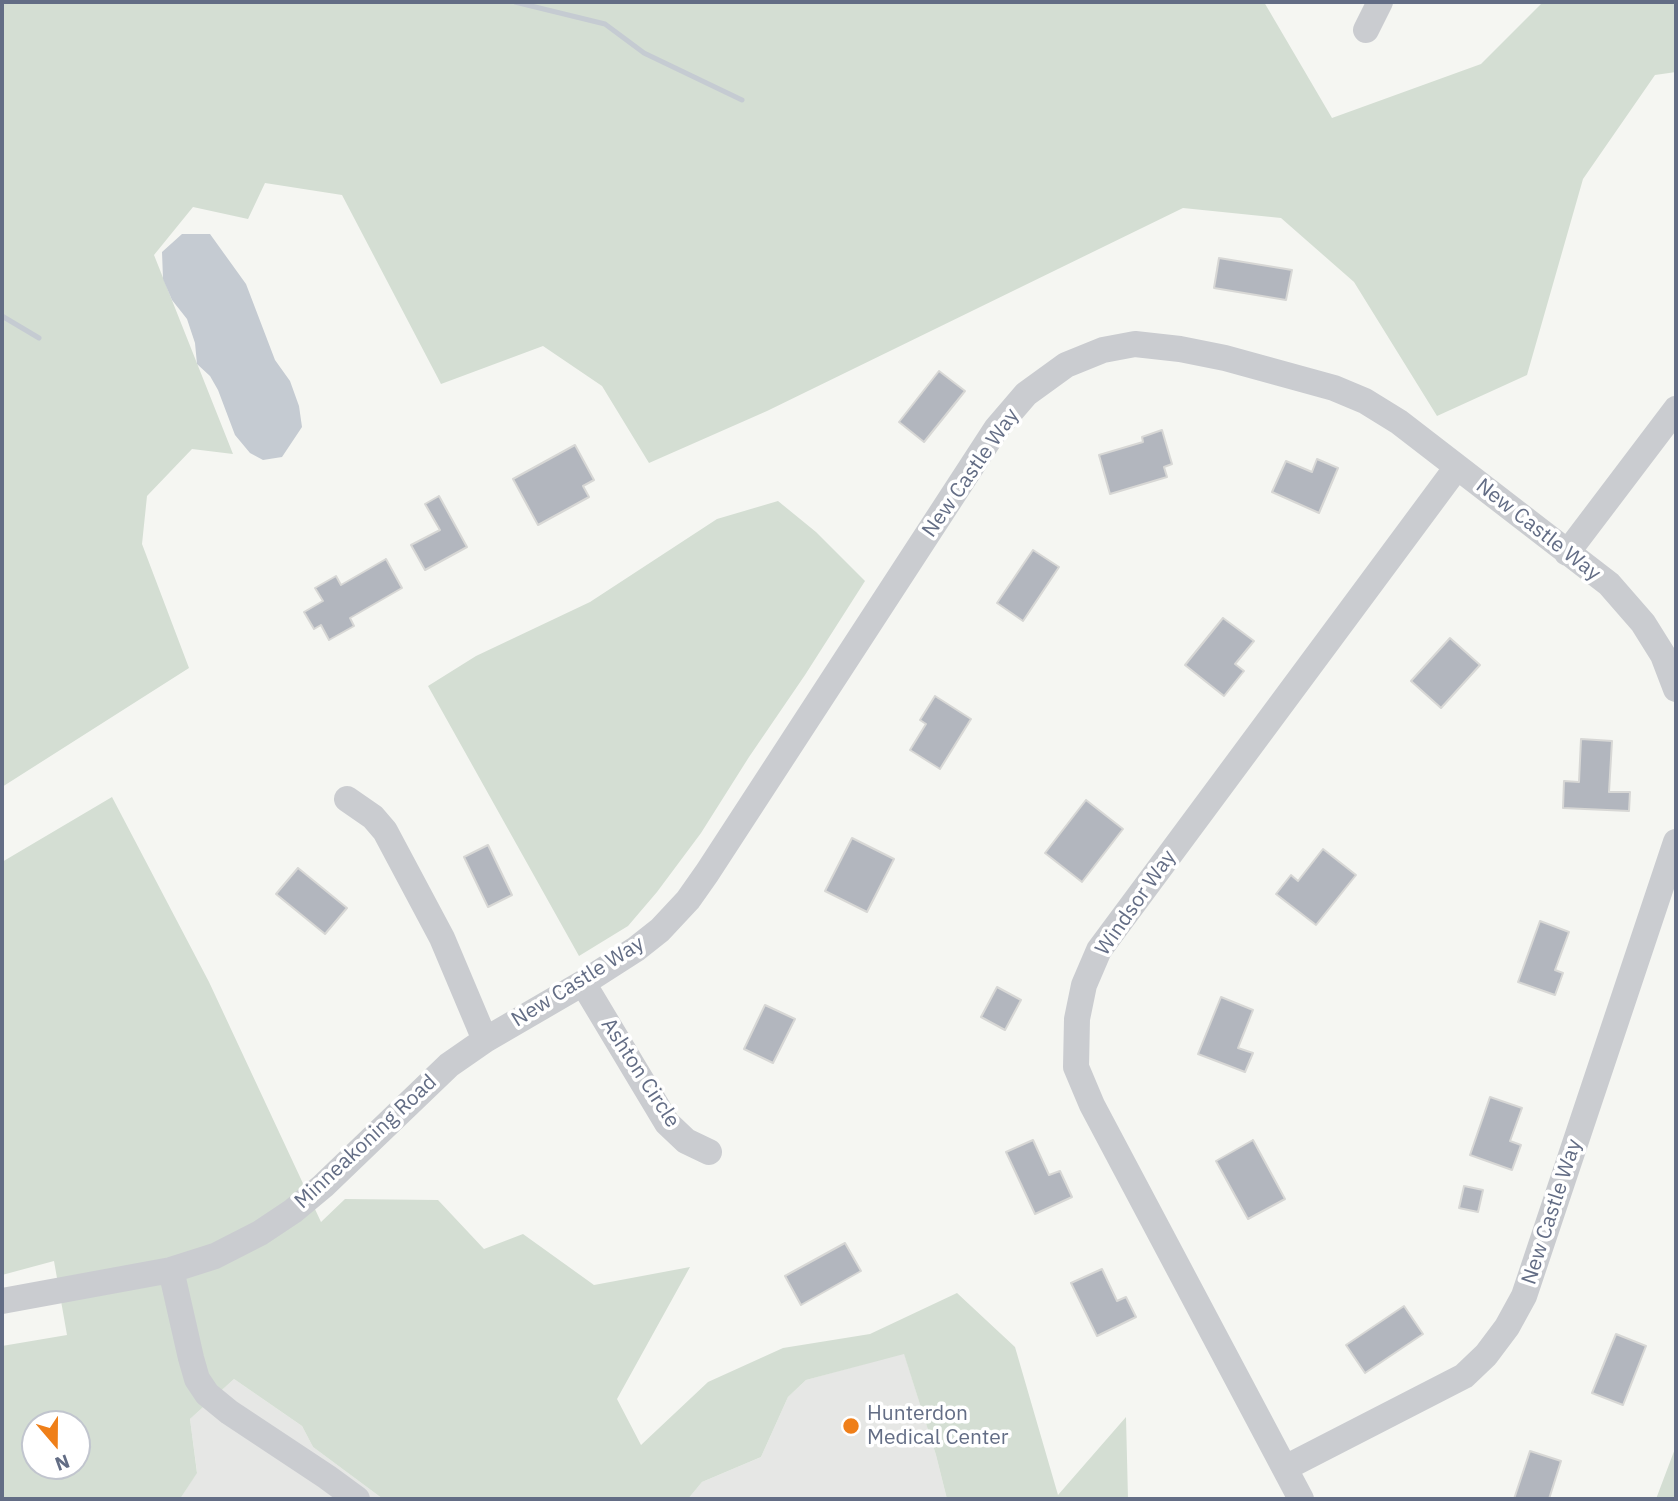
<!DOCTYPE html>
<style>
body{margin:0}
#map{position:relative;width:1678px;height:1501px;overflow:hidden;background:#f5f6f2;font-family:"IBM Plex Sans",sans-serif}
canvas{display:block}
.frame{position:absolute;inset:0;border:4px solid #636d85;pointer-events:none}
.north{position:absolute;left:21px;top:1410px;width:70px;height:70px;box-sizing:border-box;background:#fff;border:2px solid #c1c5ce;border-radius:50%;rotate:160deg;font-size:19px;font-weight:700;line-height:28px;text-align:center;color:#636d85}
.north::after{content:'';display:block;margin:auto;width:24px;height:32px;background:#ef7f19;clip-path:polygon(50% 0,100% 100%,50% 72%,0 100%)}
</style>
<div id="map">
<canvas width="1678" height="1501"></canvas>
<div class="frame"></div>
<div class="north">N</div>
</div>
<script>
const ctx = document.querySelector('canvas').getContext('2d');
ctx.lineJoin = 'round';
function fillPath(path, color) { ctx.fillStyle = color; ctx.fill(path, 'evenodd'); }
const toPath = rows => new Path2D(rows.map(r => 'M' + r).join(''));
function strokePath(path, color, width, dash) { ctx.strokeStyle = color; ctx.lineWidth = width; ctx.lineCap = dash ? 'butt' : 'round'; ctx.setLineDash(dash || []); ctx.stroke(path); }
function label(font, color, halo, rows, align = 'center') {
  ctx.font = font + ' "IBM Plex Sans",sans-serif'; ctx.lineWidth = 7; ctx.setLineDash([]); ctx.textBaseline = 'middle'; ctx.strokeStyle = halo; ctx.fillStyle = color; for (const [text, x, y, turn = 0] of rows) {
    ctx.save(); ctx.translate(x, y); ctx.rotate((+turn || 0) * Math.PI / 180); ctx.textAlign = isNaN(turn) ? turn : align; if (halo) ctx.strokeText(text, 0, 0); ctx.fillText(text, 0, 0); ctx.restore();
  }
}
const built = toPath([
 [904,1353,936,1455,947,1499,688,1499,702,1482,761,1457,788,1397,806,1380],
 [234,1379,302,1426,313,1447,383,1499,180,1499,197,1472,190,1419]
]);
const green = toPath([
 [2,2,1264,2,1332,118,1481,64,1543,2,1676,2,1676,72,1655,75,1583,179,1527,375,1437,416,1354,282,1281,218,1183,208,767,411,649,463,602,386,543,346,441,384,342,195,265,183,248,219,193,207,154,255,233,454,192,449,147,496,142,544,189,668,2,787],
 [778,501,816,532,865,581,805,675,749,757,701,833,657,892,628,926,579,956,428,686,476,656,590,602,717,519],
 [112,797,209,982,321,1222,345,1199,438,1200,484,1249,523,1234,594,1285,690,1267,617,1399,641,1445,708,1382,783,1348,870,1334,957,1293,1015,1347,1058,1495,1126,1417,1128,1499,947,1499,936,1455,904,1354,806,1380,788,1397,761,1457,702,1482,688,1499,383,1499,313,1447,302,1426,234,1379,190,1419,197,1473,180,1499,2,1499,2,1346,67,1335,54,1261,2,1275,2,862],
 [35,1424,77,1424,77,1466,35,1466],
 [1676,1446,1676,1499,1656,1499]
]);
const water = toPath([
 [182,234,210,234,246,284,275,360,290,381,299,406,302,427,282,457,263,460,250,453,235,435,218,390,210,376,197,364,195,343,187,319,172,300,163,279,162,252]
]);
const stream = toPath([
 [515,2,605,24,644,53,742,100],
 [2,316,39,338]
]);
const building = toPath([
 [1219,258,1292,270,1286,300,1214,288,1219,258],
 [939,371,965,391,924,442,899,422,939,371],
 [1162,430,1172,464,1164,467,1167,477,1110,494,1099,455,1143,442,1142,437,1162,430],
 [575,445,594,480,583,486,589,497,538,525,513,479,575,445],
 [1317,459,1338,468,1319,513,1272,492,1286,461,1312,472,1317,459],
 [439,496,467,547,425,570,411,545,440,530,425,504,439,496],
 [1033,550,1059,567,1023,621,997,603,1033,550],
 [386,559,402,588,350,618,354,626,329,640,321,625,314,629,304,612,323,601,315,588,336,576,341,585,386,559],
 [1223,618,1254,641,1235,664,1244,671,1224,696,1185,665,1223,618],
 [1450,638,1480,665,1441,708,1411,681,1450,638],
 [935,696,971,719,940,769,910,750,926,724,920,720,935,696],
 [1581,739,1612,741,1609,792,1630,792,1629,811,1563,808,1564,781,1579,782,1581,739],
 [1086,800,1123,829,1082,882,1045,853,1086,800],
 [852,838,894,859,867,912,825,891,852,838],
 [488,845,512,895,488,907,464,857,488,845],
 [1323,849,1356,875,1316,925,1276,894,1291,875,1298,881,1323,849],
 [298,868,347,908,325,934,276,894,298,868],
 [1540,921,1569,932,1555,970,1563,973,1555,995,1518,982,1540,921],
 [997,987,1021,1000,1005,1030,981,1017,997,987],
 [1221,997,1253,1010,1238,1048,1253,1053,1245,1072,1198,1054,1221,997],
 [765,1005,795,1019,773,1063,744,1049,765,1005],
 [1490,1097,1522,1108,1510,1141,1521,1145,1512,1170,1470,1155,1490,1097],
 [1033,1140,1049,1175,1060,1171,1072,1197,1035,1214,1006,1152,1033,1140],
 [1253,1140,1285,1199,1248,1219,1216,1161,1253,1140],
 [1464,1186,1483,1190,1478,1212,1459,1208,1464,1186],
 [845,1243,861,1271,801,1305,785,1276,845,1243],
 [1102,1269,1117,1301,1126,1297,1136,1317,1097,1336,1071,1283,1102,1269],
 [1404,1306,1423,1334,1365,1373,1346,1345,1404,1306],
 [1616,1334,1646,1346,1623,1405,1592,1393,1616,1334],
 [1530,1451,1561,1461,1549,1499,1514,1499,1530,1451]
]);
const minor = toPath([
 [1366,30,1380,2],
 [1567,553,1676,409],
 [347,799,373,817,385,831,442,938,485,1040],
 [583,983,667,1123,686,1141,709,1152],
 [171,1270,191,1358,197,1379,207,1394,229,1412,327,1477,357,1499],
 [2,1301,171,1270,215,1256,260,1233,293,1211,323,1186,449,1065,485,1040,583,983,636,949,660,930,688,900,707,873,996,429,1026,394,1066,365,1103,350,1135,344,1180,349,1225,358,1334,388,1365,401,1399,422,1609,584,1643,623,1663,655,1676,689],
 [1285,1468,1464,1376,1486,1355,1507,1327,1524,1296,1676,842],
 [1301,1499,1092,1105,1076,1067,1077,1019,1084,985,1099,950,1457,467]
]);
const markers = [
 [851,1426,9,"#ef7f19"]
];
const streetNames = [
 ["New Castle Way",971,473,-55],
 ["New Castle Way",1538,530,38],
 ["Windsor Way",1136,903,-55],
 ["New Castle Way",578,982,-32],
 ["Ashton Circle",640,1073,57],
 ["Minneakoning Road",366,1142,-43],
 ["New Castle Way",1552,1212,-72]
];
const poiNames = [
 ["Hunterdon",867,1414],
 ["Medical Center",867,1438]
];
fillPath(built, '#e6e7e5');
fillPath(green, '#d4ded3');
fillPath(water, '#c5cbd2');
strokePath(stream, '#c5cbd2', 5);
fillPath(building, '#b2b6be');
strokePath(building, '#d7d7d5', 2);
strokePath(minor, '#caccd0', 26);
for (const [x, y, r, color] of markers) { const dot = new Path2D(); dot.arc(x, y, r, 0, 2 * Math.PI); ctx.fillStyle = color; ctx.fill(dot); strokePath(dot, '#fff', 2.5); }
label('21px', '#636d85', '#fff', streetNames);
label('21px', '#636d85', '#fff', poiNames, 'left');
</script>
